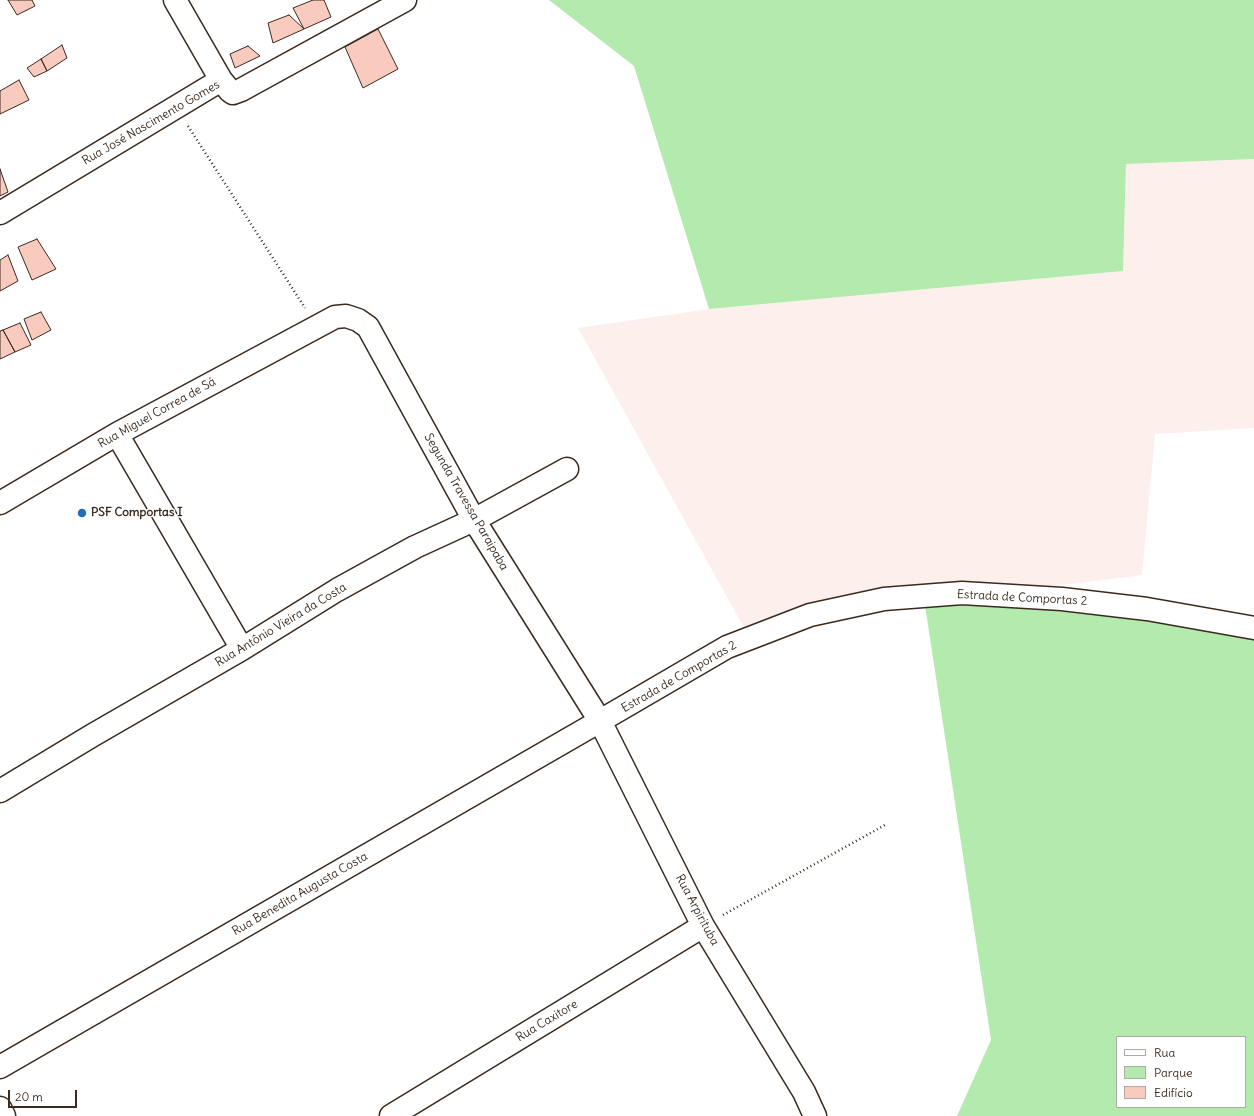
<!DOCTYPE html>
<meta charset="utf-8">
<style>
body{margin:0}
#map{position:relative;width:1254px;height:1116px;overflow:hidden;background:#fff;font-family:Delius,sans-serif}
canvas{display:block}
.legend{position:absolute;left:1116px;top:1036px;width:130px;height:72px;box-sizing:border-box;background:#fff;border:1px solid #b1aaa5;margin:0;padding:5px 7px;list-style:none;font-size:12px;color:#3b2a1e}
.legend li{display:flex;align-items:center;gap:8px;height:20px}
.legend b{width:20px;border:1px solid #b1aaa5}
.scale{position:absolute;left:8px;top:1090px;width:69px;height:18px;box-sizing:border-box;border:2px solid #3b2a1e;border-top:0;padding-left:5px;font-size:12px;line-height:14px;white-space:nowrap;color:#3b2a1e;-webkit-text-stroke:3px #fff;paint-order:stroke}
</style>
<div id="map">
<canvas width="1254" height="1116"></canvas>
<ul class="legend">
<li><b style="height:5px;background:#fff"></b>Rua</li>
<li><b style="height:11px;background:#b3eaad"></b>Parque</li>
<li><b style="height:11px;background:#f9cbbe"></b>Edifício</li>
</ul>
<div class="scale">20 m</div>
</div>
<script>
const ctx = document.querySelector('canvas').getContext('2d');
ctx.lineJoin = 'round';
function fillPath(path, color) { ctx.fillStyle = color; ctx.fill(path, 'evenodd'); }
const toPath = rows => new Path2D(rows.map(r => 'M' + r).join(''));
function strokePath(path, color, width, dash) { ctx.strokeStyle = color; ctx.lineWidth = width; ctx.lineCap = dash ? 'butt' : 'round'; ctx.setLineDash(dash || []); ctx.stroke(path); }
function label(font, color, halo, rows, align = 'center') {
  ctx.font = font + ' Delius,sans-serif'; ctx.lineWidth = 3; ctx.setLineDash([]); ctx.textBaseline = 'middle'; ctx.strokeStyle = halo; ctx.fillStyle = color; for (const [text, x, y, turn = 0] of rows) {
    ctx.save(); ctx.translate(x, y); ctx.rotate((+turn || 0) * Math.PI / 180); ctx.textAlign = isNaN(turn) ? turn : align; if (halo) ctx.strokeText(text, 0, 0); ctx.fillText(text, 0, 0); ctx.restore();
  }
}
const built = toPath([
 [1254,159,1254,428,1155,434,1142,575,907,605,748,635,578,328,709,309,1123,271,1126,164]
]);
const green = toPath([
 [549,0,1254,0,1254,159,1126,164,1123,271,709,309,634,66],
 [923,592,1254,627,1254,1116,957,1116,991,1040],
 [1117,1037,1245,1037,1245,1107,1117,1107]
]);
const building = toPath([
 [8,0,32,0,35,6,17,15,8,0],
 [313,0,324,0,331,17,304,29,293,8,313,0],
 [289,15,304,29,273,43,268,23,289,15],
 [378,29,398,69,363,88,345,47,378,29],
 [62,45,67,58,47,71,41,59,62,45],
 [248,46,260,56,235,68,230,54,248,46],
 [41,59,47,71,34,77,27,68,41,59],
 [19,80,29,100,0,114,0,91,19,80],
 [0,169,8,192,0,196,0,169],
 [37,239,56,269,32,280,18,247,37,239],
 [8,255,18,281,0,291,0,260,8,255],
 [41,312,51,330,32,340,24,319,41,312],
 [20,323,31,345,15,352,3,330,20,323],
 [3,330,15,352,0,359,0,331,3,330]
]);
const path = toPath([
 [188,126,305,308],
 [723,915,885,825]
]);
const minor = toPath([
 [175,0,221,80,230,91,233,93,241,90,405,0],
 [0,213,221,80],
 [117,434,242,649],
 [0,503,117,434,335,317,346,316,358,320,368,327,474,520,600,721,703,926,804,1092,815,1116],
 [0,791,93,735,242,649,337,590,415,547,474,520,567,469],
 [0,1067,600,721,727,647,810,615,884,599,962,593,1062,599,1147,609,1254,628],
 [0,1108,4,1116],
 [391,1116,703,926]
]);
const markers = [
 [82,513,5,"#1f6fb2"]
];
const streetNames = [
 ["Rua José Nascimento Gomes",151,123,-30],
 ["Rua Miguel Correa de Sá",157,413,-29],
 ["Segunda Travessa Paraipaba",466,502,60],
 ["Estrada de Comportas 2",1022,598,3],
 ["Rua Antônio Vieira da Costa",281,625,-31],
 ["Estrada de Comportas 2",679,677,-30],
 ["Rua Benedita Augusta Costa",300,894,-30],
 ["Rua Arpirituba",697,910,62],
 ["Rua Caxitore",547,1021,-31]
];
const poiNames = [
 ["PSF Comportas I",91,513]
];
fillPath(built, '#fdefec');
fillPath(green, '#b3eaad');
fillPath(building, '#f9cbbe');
strokePath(building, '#3b2a1e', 1);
strokePath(minor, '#3b2a1e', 25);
strokePath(path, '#3b2a1e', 2.5, [1, 3]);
strokePath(minor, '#fff', 22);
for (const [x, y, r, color] of markers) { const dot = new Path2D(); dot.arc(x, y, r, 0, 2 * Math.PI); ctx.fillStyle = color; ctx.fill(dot); strokePath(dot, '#fff', 1.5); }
label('12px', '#3b2a1e', '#fff', streetNames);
label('bold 12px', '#3b2a1e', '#fff', poiNames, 'left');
</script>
